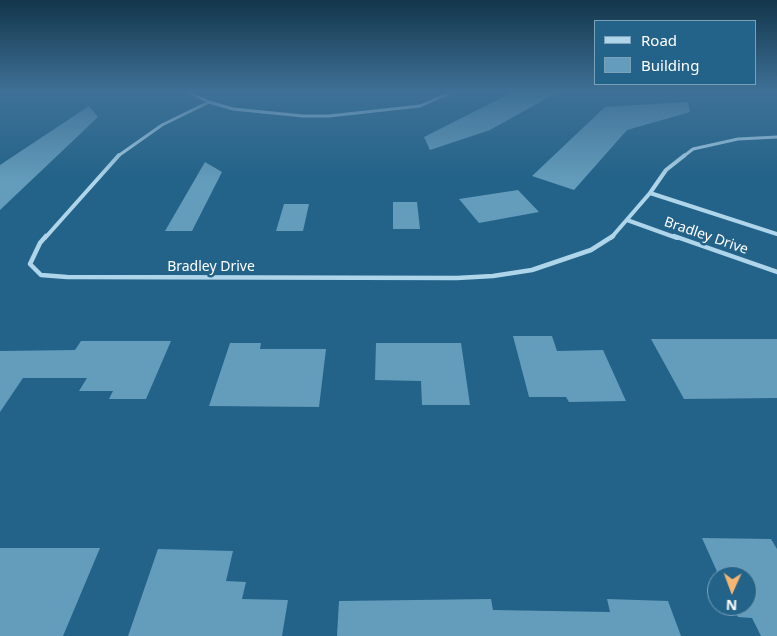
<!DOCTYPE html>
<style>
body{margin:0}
#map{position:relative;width:777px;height:636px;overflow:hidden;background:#236389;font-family:"Noto Sans",sans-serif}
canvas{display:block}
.legend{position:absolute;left:594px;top:20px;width:162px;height:65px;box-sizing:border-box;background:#236389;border:1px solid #7ba1b8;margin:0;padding:6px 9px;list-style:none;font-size:15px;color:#fff}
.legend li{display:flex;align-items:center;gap:10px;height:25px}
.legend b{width:25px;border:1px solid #7ba1b8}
.north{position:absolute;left:707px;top:566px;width:50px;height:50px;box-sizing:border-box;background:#236389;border:1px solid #7ba1b8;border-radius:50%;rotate:182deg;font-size:14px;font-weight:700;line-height:20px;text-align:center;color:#fff}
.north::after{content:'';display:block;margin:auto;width:18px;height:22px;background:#f6b671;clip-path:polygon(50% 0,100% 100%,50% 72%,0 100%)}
</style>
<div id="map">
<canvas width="777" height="636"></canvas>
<ul class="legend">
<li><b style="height:6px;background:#afd5ea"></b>Road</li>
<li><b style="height:14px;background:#649cbb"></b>Building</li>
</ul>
<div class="north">N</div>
</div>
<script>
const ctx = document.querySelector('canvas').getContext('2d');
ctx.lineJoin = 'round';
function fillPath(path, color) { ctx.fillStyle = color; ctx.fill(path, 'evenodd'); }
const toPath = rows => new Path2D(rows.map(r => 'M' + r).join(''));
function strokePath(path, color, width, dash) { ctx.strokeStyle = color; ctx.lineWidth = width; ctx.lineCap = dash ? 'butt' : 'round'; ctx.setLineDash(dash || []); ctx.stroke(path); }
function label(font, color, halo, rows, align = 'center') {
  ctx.font = font + ' "Noto Sans",sans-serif'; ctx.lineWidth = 5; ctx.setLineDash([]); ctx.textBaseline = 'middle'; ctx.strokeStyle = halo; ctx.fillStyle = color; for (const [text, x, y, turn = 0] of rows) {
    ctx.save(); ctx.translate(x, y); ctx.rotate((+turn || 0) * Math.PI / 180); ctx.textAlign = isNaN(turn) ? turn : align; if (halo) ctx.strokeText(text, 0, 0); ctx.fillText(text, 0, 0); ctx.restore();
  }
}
const building = toPath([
 [513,92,558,92,490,130,430,150,424,137],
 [688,102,690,112,627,130,574,190,532,176,605,107],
 [89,106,98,117,0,210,0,165],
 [205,162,222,172,192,231,165,231],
 [518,190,539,212,479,223,459,199],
 [393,202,417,202,420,229,393,229],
 [284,204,309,204,303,231,276,231],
 [513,336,552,336,557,351,603,350,626,401,569,402,566,397,529,397],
 [651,339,777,339,777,398,684,399],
 [81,341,171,341,146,399,109,399,113,391,79,391,87,378,23,378,0,412,0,351,75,350],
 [230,343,261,343,260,349,326,349,319,407,209,406],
 [376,343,461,343,470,405,422,405,421,381,375,380],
 [702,538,771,539,777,549,777,636,761,636,752,618,738,617,733,606,747,606,747,576,719,576],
 [0,548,100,548,63,636,0,636],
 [158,549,233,551,226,581,246,582,242,599,288,600,282,636,128,636],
 [491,599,493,610,610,612,607,599,668,601,681,636,337,636,339,601]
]);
const minorFar2 = toPath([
 [188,92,209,102,233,109,303,116,329,116,420,106,452,92],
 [118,156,162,125,209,102],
 [684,156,693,149,738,139,777,137]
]);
const minorFar1 = toPath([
 [650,193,777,234],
 [627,220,677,238],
 [45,238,119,155],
 [611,238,650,193,666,170,685,155]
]);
const minor = toPath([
 [46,236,40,243,30,264,41,275,67,277,457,278,493,276,532,270,591,250,613,236],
 [674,236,777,272]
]);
const streetNames = [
 ["Bradley Drive",706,236,19],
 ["Bradley Drive",211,267]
];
fillPath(building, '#649cbb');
strokePath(minorFar2, '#afd5ea', 3);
strokePath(minorFar1, '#afd5ea', 4);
strokePath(minor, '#afd5ea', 4.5);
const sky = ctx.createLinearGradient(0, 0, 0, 181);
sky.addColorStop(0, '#13364b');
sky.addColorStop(0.51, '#3f7197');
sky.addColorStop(1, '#3f719700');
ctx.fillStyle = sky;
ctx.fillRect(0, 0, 777, 181);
label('14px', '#fff', '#236389', streetNames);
</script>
